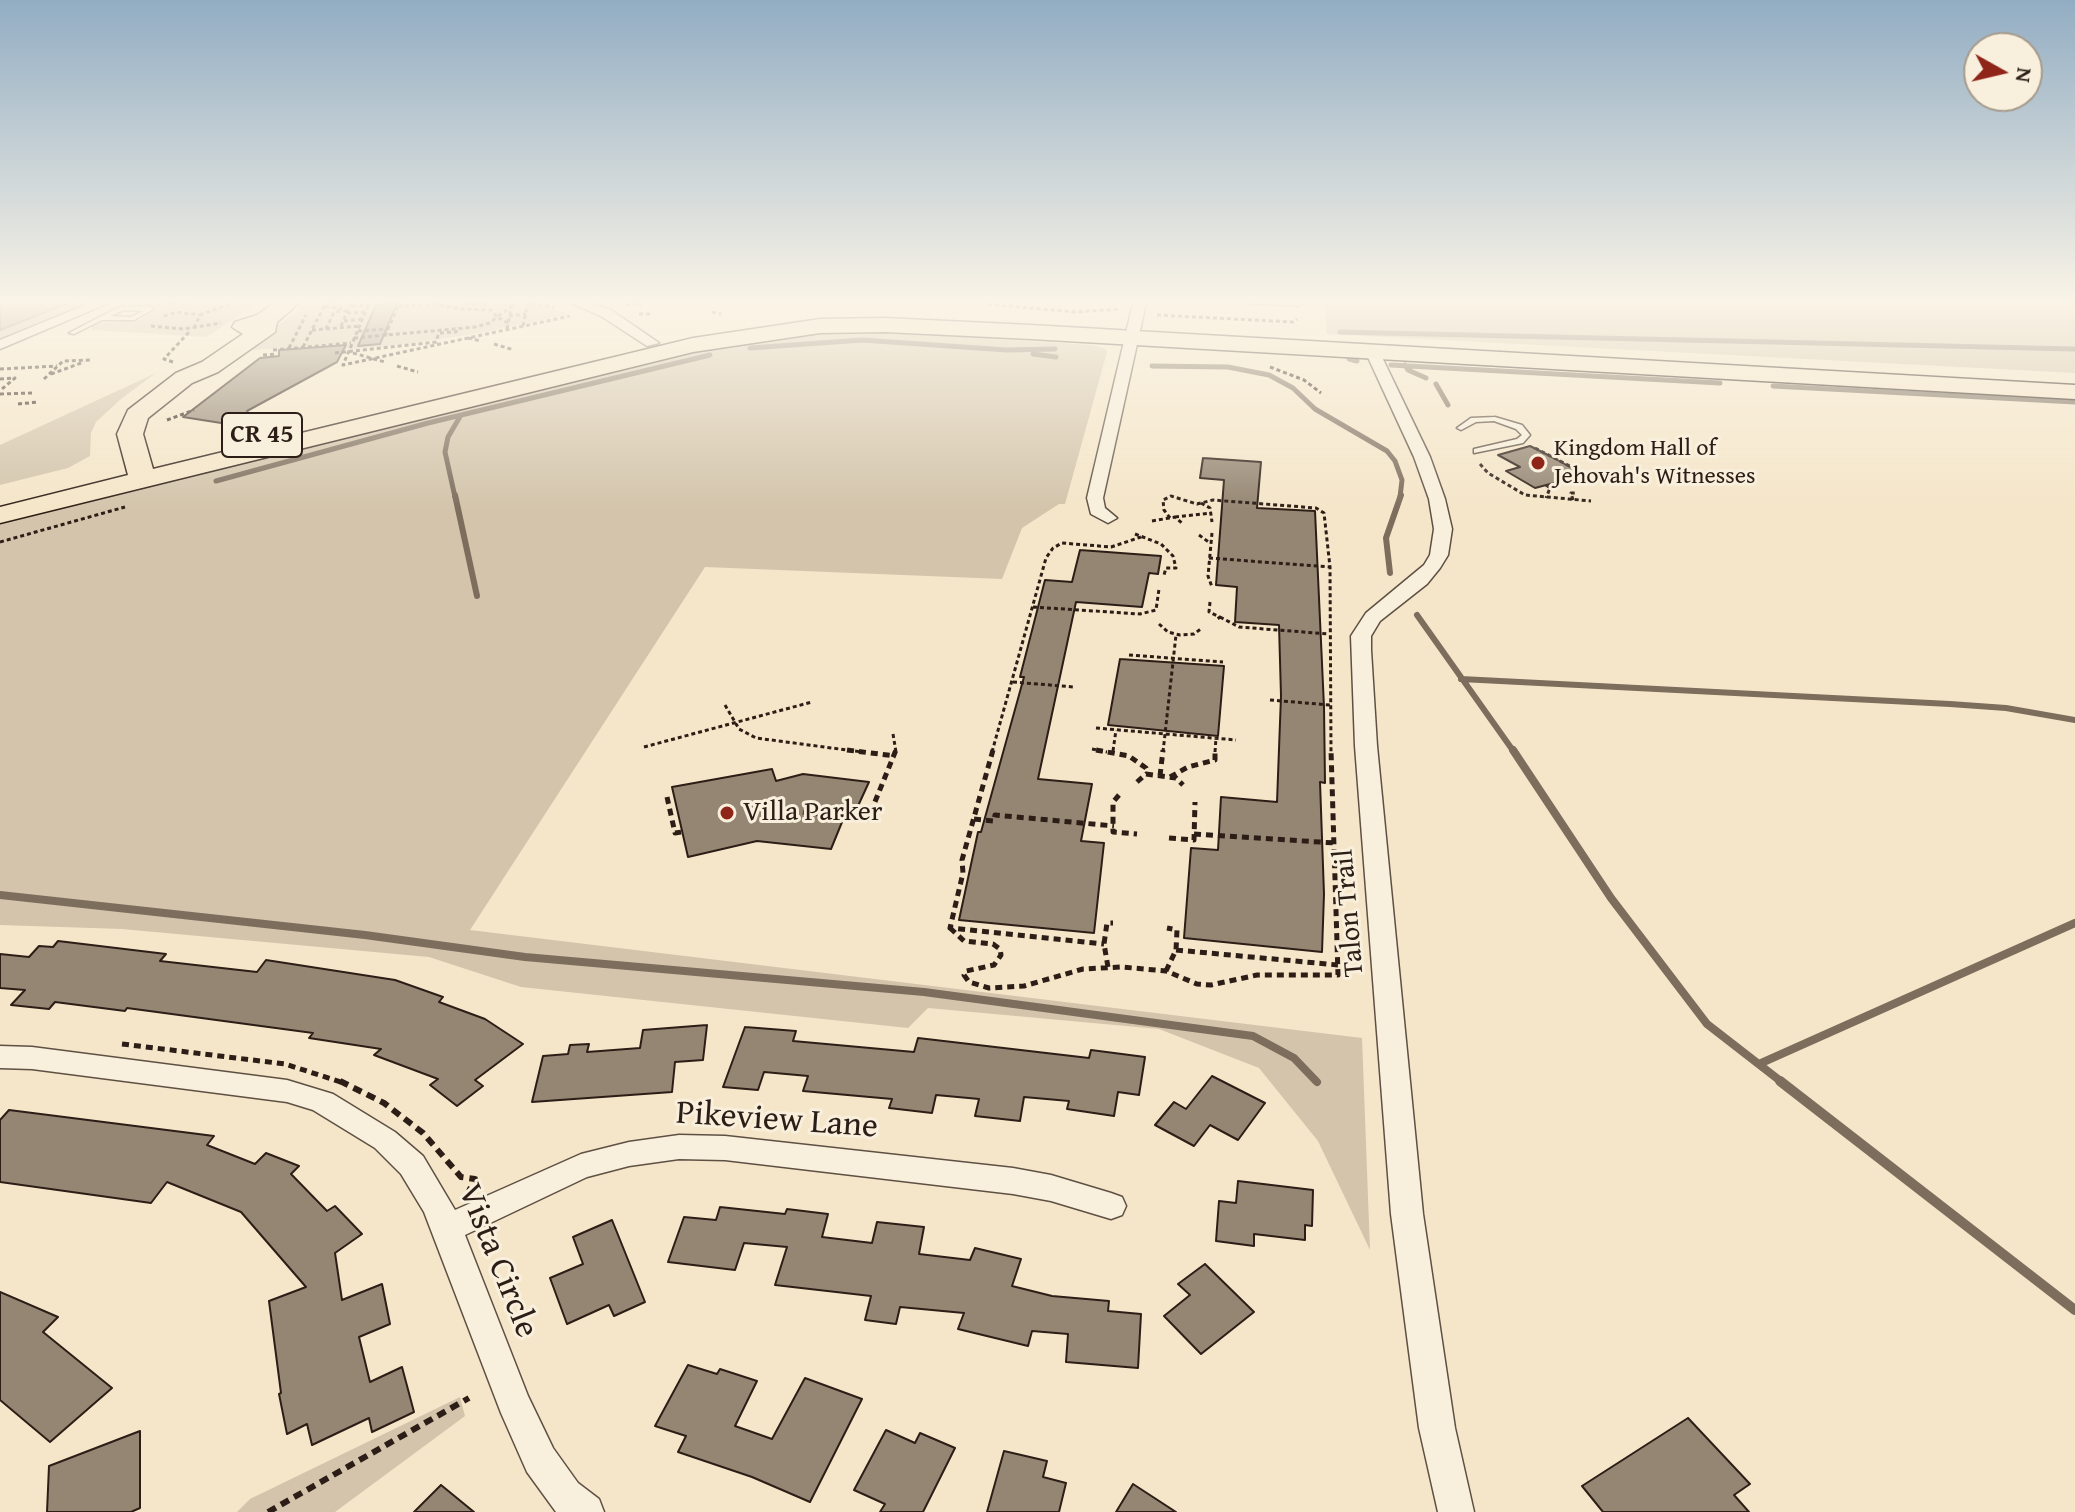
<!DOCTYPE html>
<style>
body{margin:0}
#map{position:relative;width:2075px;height:1512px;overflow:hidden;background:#f5e6c9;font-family:"Gentium Book Plus",serif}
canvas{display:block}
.north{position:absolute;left:1963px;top:32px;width:80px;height:80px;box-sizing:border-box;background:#f8efdc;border:2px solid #a69b8d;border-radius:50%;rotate:98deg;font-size:22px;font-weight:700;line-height:32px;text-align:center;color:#2c1e16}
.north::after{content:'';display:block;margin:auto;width:28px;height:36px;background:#8f2418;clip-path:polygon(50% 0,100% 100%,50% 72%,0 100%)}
</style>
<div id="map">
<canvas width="2075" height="1512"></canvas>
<div class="north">N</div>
</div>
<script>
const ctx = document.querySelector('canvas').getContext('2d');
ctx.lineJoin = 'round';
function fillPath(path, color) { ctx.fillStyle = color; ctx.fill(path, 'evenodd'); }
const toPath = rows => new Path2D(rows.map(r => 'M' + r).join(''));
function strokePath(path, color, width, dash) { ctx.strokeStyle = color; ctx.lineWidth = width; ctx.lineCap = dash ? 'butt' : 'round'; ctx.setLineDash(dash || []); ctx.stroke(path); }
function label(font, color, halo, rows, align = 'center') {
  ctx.font = font + ' "Gentium Book Plus",serif'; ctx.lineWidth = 6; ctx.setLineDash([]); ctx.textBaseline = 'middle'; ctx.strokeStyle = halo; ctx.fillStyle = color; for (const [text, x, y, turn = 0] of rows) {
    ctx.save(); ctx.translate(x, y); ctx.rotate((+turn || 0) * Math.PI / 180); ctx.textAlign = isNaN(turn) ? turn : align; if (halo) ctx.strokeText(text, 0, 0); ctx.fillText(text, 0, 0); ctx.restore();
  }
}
const green = toPath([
 [0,299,98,299,0,339],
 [127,299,263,299,207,337,92,330,92,326,101,323,140,320,158,309,135,306,137,304,132,304,133,300,124,301],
 [313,299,501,299,543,305,569,314,474,334,405,344,341,350,343,343,242,351],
 [1326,299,2075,299,2075,373,1326,334],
 [884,332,1093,345,1105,349,1107,352,1065,504,1059,504,1022,528,1002,579,705,567,470,930,1362,1038,1370,1250,1318,1141,1259,1068,1159,1029,928,1008,908,1028,521,987,429,957,122,929,0,925,0,520,696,348,810,333],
 [607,357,610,359,206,458,205,455],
 [156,373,121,399,96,422,91,433,90,456,68,468,0,485,0,445],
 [460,1397,465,1416,335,1512,237,1512,250,1499]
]);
const water = toPath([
 [0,299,78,299,0,330,0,299]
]);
const streamFar3 = toPath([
 [1340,332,2075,349],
 [750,348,862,340,1007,350,1055,349],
 [1033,354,1056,357],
 [1349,359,1357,361],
 [1391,365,1720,383],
 [1405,365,1408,370,1426,378],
 [1152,366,1228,367,1269,375,1293,388,1315,409,1387,451,1395,461,1402,480,1400,497],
 [1436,384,1448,405],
 [1773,386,2075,402],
 [216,481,428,423,710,355],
 [455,497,445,452,448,437,461,415]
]);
const streamFar2 = toPath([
 [455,495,477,596],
 [1390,573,1386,538,1401,495],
 [1417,615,1514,752],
 [1461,679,1950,704,2006,708,2075,720]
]);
const streamFar1 = toPath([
 [1513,750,1611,898,1707,1024,1783,1083],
 [0,895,365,935,525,957,924,992,1253,1036,1294,1058,1317,1082],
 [1759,1064,2075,923]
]);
const stream = toPath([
 [1780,1081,2075,1310]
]);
const building = toPath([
 [397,303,380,344,358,346,376,305,397,303],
 [346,345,337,362,247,411,254,420,234,425,183,417,260,358,279,356,279,350,346,345],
 [1530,446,1554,458,1584,475,1535,488,1506,471,1520,467,1498,455,1530,446],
 [1203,458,1261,462,1257,508,1315,511,1324,707,1325,783,1320,782,1324,894,1322,952,1184,938,1191,848,1218,850,1221,797,1277,802,1281,696,1279,625,1235,622,1237,587,1216,585,1224,480,1200,478,1203,458],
 [1080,550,1161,556,1158,574,1149,573,1142,607,1076,602,1038,779,1092,784,1081,841,1104,843,1094,933,959,920,978,832,981,832,1024,677,1020,677,1045,580,1072,582,1080,550],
 [1120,659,1224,666,1218,736,1108,725,1120,659],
 [772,769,776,781,803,774,869,782,858,806,849,805,831,849,757,841,688,857,672,787,772,769],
 [58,941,166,954,160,961,257,972,266,960,395,980,443,997,439,1002,485,1019,523,1044,475,1080,483,1086,457,1106,430,1085,438,1079,374,1055,381,1049,309,1038,313,1033,127,1008,125,1011,55,1002,49,1009,11,1005,25,990,0,988,0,954,29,957,39,946,53,947,58,941],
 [707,1025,703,1060,675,1062,672,1092,532,1102,543,1056,568,1054,570,1045,589,1044,587,1052,640,1048,643,1030,707,1025],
 [745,1027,796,1031,793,1041,914,1052,918,1038,1089,1058,1091,1050,1145,1057,1139,1095,1118,1092,1114,1116,1067,1109,1069,1101,1024,1097,1020,1121,975,1116,979,1099,936,1095,932,1113,889,1108,892,1099,803,1091,808,1076,764,1072,758,1090,723,1087,745,1027],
 [1212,1076,1265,1103,1238,1140,1210,1125,1194,1146,1155,1125,1174,1102,1186,1109,1212,1076],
 [9,1110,214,1136,207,1145,255,1164,266,1153,299,1166,291,1174,327,1211,335,1206,362,1234,335,1253,342,1300,382,1284,390,1324,359,1337,370,1382,402,1367,414,1412,372,1432,369,1418,312,1445,307,1424,287,1434,279,1394,281,1393,269,1301,306,1287,241,1212,167,1182,151,1203,0,1182,0,1120,9,1110],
 [1238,1181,1313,1190,1312,1226,1305,1225,1305,1240,1254,1234,1254,1246,1216,1241,1219,1201,1236,1203,1238,1181],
 [720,1207,785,1214,787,1209,828,1214,822,1237,872,1243,877,1222,924,1227,919,1254,970,1260,975,1248,1021,1259,1012,1286,1052,1296,1109,1301,1108,1311,1141,1314,1138,1368,1066,1362,1068,1334,1032,1331,1028,1346,958,1329,964,1313,900,1307,896,1324,865,1320,871,1296,775,1285,787,1247,744,1243,735,1270,668,1262,684,1217,716,1220,720,1207],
 [612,1220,645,1302,614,1316,609,1305,567,1324,550,1278,583,1264,573,1237,612,1220],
 [1205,1264,1254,1312,1201,1354,1164,1316,1190,1295,1178,1284,1205,1264],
 [0,1292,58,1317,43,1332,112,1388,50,1442,0,1400,0,1292],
 [688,1365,717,1374,720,1369,757,1381,735,1426,772,1439,805,1378,862,1399,810,1502,752,1477,678,1452,686,1436,655,1426,688,1365],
 [1688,1418,1750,1484,1734,1495,1749,1512,1603,1512,1582,1486,1688,1418],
 [886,1430,915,1443,920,1433,955,1448,923,1512,880,1512,885,1504,854,1490,886,1430],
 [140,1431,140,1508,131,1512,47,1512,49,1466,140,1431],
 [1004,1451,1047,1461,1043,1477,1066,1483,1059,1512,987,1512,1004,1451],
 [1133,1484,1176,1512,1116,1512,1133,1484],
 [441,1485,474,1512,414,1512,441,1485]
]);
const pathFar2 = toPath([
 [371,299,343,365,570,316],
 [511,299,554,307],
 [165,303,242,299],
 [326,303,351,299],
 [464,304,485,303,484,306],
 [988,304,1075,312,1120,309],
 [626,305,637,303,641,306],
 [325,306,342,309],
 [352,306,369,305],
 [712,312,721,314],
 [347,313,366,312],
 [639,314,651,314],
 [1157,315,1293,322,1297,319],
 [164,316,177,312,200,315],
 [509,316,526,314],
 [344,321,363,319],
 [508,323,497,317,511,307],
 [151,326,183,329,221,323],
 [341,326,353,299],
 [523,326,528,302],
 [194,328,200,315,230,304,234,299],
 [326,329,334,312,348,311],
 [507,329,512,304,519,301],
 [312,330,360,326],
 [358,331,388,329],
 [440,333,456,332,458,327],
 [385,336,401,299],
 [354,338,475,327,490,323,497,317,491,310,459,309,436,304,398,306],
 [468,338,481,341],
 [494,344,514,350],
 [303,347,328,299],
 [289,348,306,315],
 [273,350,351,343],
 [335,353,436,342,439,332],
 [353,353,385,362],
 [263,355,277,354],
 [173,362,164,359,190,331],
 [397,366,418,372],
 [1270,367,1304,380,1321,393],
 [0,369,57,366],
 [51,374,84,362],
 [0,379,15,378,2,389],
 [44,379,63,361,90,360],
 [0,394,32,393],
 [18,404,38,402],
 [167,420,194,410],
 [1535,448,1587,475],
 [1480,464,1488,473,1525,495,1591,501],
 [1546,485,1550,488,1546,498],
 [1573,500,1571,493,1575,493],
 [1201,503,1210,508,1212,522],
 [1175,517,1211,513],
 [1170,518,1164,510,1163,500,1171,496,1197,504,1213,500,1316,508,1324,513,1330,567,1331,752],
 [1152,521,1175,517,1183,524],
 [1212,533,1208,576,1212,587],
 [1135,534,1161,544,1173,556,1176,568,1166,568,1164,575],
 [1199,535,1210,543],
 [0,542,125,507],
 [1209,558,1330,567],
 [1210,602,1209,612,1220,617,1216,620],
 [1033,607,1140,614,1156,610,1159,589],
 [1220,617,1239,627,1329,634],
 [1159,624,1168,632,1180,635,1194,634,1202,628],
 [1129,655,1223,662],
 [1013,682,1074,687],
 [1270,700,1330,705],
 [725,705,739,729,756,738,862,752],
 [1096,728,1236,740],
 [893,734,896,752],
 [644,747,812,702],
 [1092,749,1107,752],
 [1113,751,1116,730],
 [992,752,1046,558,1053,548,1062,543,1111,547,1141,537],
 [1163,752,1176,635],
 [1215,752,1216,738]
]);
const pathFar1 = toPath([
 [847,750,895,756],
 [993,750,962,860,963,873,950,928,1104,944],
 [1096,750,1129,756,1146,768,1149,775],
 [1160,776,1163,750],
 [1170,777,1188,767,1215,760,1215,750],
 [1137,782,1146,774,1176,778,1183,785],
 [1119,795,1113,802,1113,832,1137,834],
 [667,797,675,833,682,832],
 [791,811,868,819,896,750],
 [974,819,994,821,995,815,1114,826],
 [1194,834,1335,843],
 [1169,838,1194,840,1195,802],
 [950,928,964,941,993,944,1000,949,1001,955,994,965,966,971,964,975,969,982,989,988,1024,986,1083,969,1122,967,1166,971,1197,984,1211,985,1257,975,1338,975,1331,750],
 [1176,950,1338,965],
 [1108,967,1104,944,1107,923,1113,923],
 [1166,971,1176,950,1177,930,1167,928],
 [122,1044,285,1064,344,1083]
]);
const path = toPath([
 [340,1081,384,1103,423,1133,461,1177,475,1179,469,1191],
 [268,1512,469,1398]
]);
const service = toPath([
 [123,306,151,307,154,309,134,320,102,320,74,334,69,333,111,311,123,306],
 [124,310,143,311,131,317,110,316,124,310],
 [1495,417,1522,425,1530,435,1523,443,1474,453,1474,449,1517,439,1522,435,1516,429,1494,421,1476,422,1461,430,1457,428,1471,418,1495,417]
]);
const minor = toPath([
 [100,299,118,299,0,349,0,340,100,299],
 [561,299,580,299,611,310,659,343,647,346,601,316,561,299],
 [1134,299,1147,299,1103,498,1105,508,1117,518,1108,523,1091,514,1087,498,1134,299],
 [1240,299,1303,299,1305,302,1298,306,1246,303,1240,299],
 [1373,349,1380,353,1430,457,1445,499,1452,529,1448,555,1440,568,1427,584,1380,621,1371,636,1371,650,1377,746,1423,1214,1455,1428,1474,1512,1438,1512,1419,1428,1391,1214,1355,746,1351,636,1366,613,1424,565,1430,555,1434,529,1429,499,1414,457,1366,353,1373,349],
 [0,1046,32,1047,287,1080,333,1094,395,1132,423,1156,455,1210,581,1154,629,1142,679,1135,725,1136,1013,1168,1051,1175,1111,1193,1122,1197,1126,1206,1122,1215,1111,1219,1051,1201,1013,1194,725,1160,679,1159,629,1166,587,1177,465,1235,528,1396,553,1448,578,1483,599,1499,604,1512,556,1512,527,1472,501,1413,424,1212,401,1174,375,1148,313,1110,287,1102,32,1069,0,1068,0,1046]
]);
const primary = toPath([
 [280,299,304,299,277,322,275,332,218,372,192,383,148,418,143,434,153,469,693,338,820,319,885,318,1031,325,2075,385,2075,399,1031,339,885,332,820,333,693,352,0,523,0,507,128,475,117,434,128,410,176,373,202,362,243,334,232,327,235,322,257,315,280,299]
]);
const markers = [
 [1538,463,8,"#8f2418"],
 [727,813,8,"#8f2418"]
];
const farPoinames = [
 ["Kingdom Hall of",1554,449],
 ["Jehovah's Witnesses",1554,477]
];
const shields = [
 [262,435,80]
];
const shieldNames = [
 ["CR 45",262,435]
];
const poiNames = [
 ["Villa Parker",743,813]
];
const streetNames = [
 ["Talon Trail",1350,913,-95]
];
const nearStreetnames = [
 ["Pikeview Lane",777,1121,4],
 ["Vista Circle",497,1261,68]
];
fillPath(green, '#d3c4ab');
fillPath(water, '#b1a28c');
strokePath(water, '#7c6d5d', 2);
strokePath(streamFar3, '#7c6d5d', 5);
strokePath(streamFar2, '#7c6d5d', 6);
strokePath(streamFar1, '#7c6d5d', 8);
strokePath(stream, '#7c6d5d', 10);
fillPath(building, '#958673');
strokePath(building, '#2c1e16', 2);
strokePath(service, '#5e5043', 3);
strokePath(minor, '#5e5043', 3);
strokePath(primary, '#2c1e16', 3);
strokePath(pathFar2, '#2c1e16', 3, [4, 3]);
strokePath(pathFar1, '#2c1e16', 5, [7, 5]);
strokePath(path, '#2c1e16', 6, [9, 6]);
fillPath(service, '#f8efdc');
fillPath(minor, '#f8efdc');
fillPath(primary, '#f5e6c9');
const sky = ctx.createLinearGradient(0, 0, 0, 511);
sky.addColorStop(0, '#92adc3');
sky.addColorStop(0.59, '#faf4e7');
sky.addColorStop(1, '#faf4e700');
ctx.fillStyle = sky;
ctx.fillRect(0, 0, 2075, 511);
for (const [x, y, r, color] of markers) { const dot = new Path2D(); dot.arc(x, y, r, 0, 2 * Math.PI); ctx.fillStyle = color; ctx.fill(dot); strokePath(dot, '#f8efdc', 3); }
label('24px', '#2c1e16', '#f8efdc', farPoinames, 'left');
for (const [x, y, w] of shields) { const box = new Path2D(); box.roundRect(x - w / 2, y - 22, w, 44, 6); ctx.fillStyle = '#f8efdc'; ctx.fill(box); strokePath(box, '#2c1e16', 2); }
label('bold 26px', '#2c1e16', null, shieldNames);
label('28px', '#2c1e16', '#f8efdc', poiNames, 'left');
label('28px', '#2c1e16', '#f8efdc', streetNames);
label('34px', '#2c1e16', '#f8efdc', nearStreetnames);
</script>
